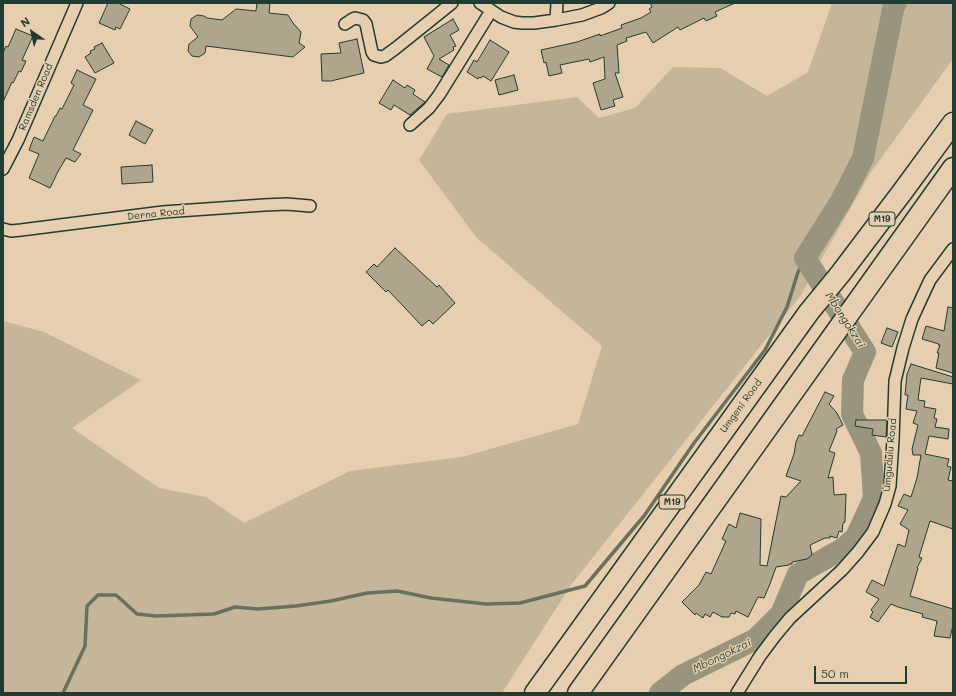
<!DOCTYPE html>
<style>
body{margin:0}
#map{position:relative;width:956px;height:696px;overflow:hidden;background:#e6ceae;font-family:Mali,sans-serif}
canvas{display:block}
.frame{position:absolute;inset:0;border:4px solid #1f3d34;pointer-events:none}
.north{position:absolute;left:12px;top:12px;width:40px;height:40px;-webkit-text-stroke:3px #e6ceae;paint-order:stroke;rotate:326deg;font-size:11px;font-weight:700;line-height:16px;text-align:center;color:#1f3d34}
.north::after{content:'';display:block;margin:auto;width:14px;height:18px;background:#1f3d34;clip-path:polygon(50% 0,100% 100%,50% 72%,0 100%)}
.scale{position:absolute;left:814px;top:666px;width:93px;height:18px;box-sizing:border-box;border:2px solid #1f3d34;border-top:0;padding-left:5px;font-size:12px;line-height:14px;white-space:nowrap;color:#1f3d34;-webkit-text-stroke:3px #e6ceae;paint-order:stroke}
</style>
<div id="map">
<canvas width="956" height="696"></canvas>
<div class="frame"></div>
<div class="north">N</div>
<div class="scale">50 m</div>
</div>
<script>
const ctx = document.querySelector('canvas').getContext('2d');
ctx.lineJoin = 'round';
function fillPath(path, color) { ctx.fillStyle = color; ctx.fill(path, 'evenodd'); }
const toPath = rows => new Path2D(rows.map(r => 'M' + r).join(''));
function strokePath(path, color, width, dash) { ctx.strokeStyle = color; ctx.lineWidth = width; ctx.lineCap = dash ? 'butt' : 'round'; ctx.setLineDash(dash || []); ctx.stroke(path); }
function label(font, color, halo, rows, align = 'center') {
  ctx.font = font + ' Mali,sans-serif'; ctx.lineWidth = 3; ctx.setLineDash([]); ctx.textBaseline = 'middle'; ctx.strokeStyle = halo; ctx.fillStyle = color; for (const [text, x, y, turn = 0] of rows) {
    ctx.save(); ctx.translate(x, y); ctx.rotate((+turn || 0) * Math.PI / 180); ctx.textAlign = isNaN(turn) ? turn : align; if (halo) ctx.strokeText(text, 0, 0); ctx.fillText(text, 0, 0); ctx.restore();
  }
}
const green = toPath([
 [832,3,953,3,953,59,871,172,801,295,571,585,502,693,3,693,3,321,44,332,141,380,72,428,159,488,206,497,244,523,350,471,462,457,578,424,602,346,476,237,419,160,447,114,577,97,599,118,635,108,673,67,720,68,767,96,808,72]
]);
const stream = toPath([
 [63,693,85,646,87,606,98,595,116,595,137,614,156,616,214,614,235,607,258,609,296,606,331,601,367,593,397,591,431,598,486,604,520,603,585,586,644,516,694,443,765,350,787,307,798,272,805,258]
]);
const river = toPath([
 [660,693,683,675,756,639,781,614,798,574,844,548,856,537,874,498,871,453,852,414,853,380,865,352,805,258,841,201,863,158,894,5,896,3]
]);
const building = toPath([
 [108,3,118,3,130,9,120,29,116,27,115,30,99,23,108,3],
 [257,3,270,3,269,13,288,15,293,23,301,32,299,43,305,47,293,57,206,46,205,53,199,57,192,56,188,51,189,44,198,37,190,26,191,19,197,15,204,16,207,18,222,20,236,9,256,11,257,3],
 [650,3,735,3,715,12,717,16,706,21,704,18,680,30,678,27,653,43,646,32,626,38,627,41,617,45,619,73,615,73,623,97,613,100,615,106,601,110,593,83,605,79,604,57,590,62,589,59,560,65,562,73,549,76,546,62,544,63,541,50,577,42,600,34,600,36,622,28,621,25,641,18,651,12,649,9,652,7,650,3],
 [453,19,459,30,450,35,456,46,453,47,454,50,439,59,449,65,442,77,427,69,434,56,424,37,453,19],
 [16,29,33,36,22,60,26,61,21,72,19,71,13,83,12,82,3,102,3,53,6,46,8,47,16,29],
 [357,39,364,73,331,81,322,81,321,54,341,53,339,43,357,39],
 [490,40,509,52,491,81,483,76,481,78,479,77,478,79,467,72,474,60,477,62,490,40],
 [102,43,114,63,95,73,85,57,91,53,90,51,95,49,94,47,102,43],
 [77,70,96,79,83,105,93,110,73,150,81,154,75,162,66,158,56,175,56,176,50,188,29,178,39,154,29,150,34,137,43,141,55,116,56,116,60,108,62,109,74,85,71,83,77,70],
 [514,75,518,90,499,95,495,80,514,75],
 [393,80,405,88,407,85,415,90,413,94,425,102,410,115,394,105,391,110,379,103,393,80],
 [136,121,153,130,145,144,129,135,136,121],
 [152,165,153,182,122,184,121,167,152,165],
 [395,248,437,287,439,285,455,303,433,324,429,320,422,326,388,290,386,292,366,272,374,264,377,267,395,248],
 [948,307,953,308,953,373,936,368,939,353,937,353,940,345,938,345,939,344,922,339,926,326,944,331,948,307],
 [887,328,898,332,892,347,881,343,887,328],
 [911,364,953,377,953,384,921,378,918,400,925,401,924,407,936,409,934,418,937,419,935,427,949,429,948,439,929,436,925,454,949,459,947,466,951,467,948,480,953,481,953,529,930,521,919,557,922,558,917,568,918,568,910,596,953,609,953,625,950,638,934,636,937,621,922,617,923,614,898,607,891,604,878,622,870,617,873,612,871,610,879,599,866,592,872,580,884,586,898,544,905,547,909,530,900,524,908,510,898,506,904,494,911,497,917,478,921,455,913,455,912,449,918,425,913,423,917,411,906,409,908,395,905,395,907,374,911,364],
 [825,392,834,396,829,404,837,413,843,425,836,429,837,431,829,451,835,453,828,478,833,477,834,495,846,494,845,522,843,523,842,532,839,531,837,538,830,536,830,538,825,538,810,545,812,555,807,559,792,562,792,564,789,564,789,565,776,567,770,584,764,598,758,597,748,617,736,611,735,614,731,613,729,617,722,617,713,612,710,617,705,614,703,618,696,613,695,615,682,602,699,585,706,572,711,574,726,541,722,539,727,528,729,524,736,528,740,513,761,519,760,565,767,566,781,496,786,497,801,481,786,476,794,454,796,442,799,435,802,436,825,392],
 [856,420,887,420,886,437,872,435,873,429,855,426,856,420]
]);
const street = toPath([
 [480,3,501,17,514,22,522,23,534,23,556,20,582,15,601,8,609,3],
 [556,20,557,3],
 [345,24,351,20,355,18,363,20,366,24,372,52,374,55,381,57,385,56,396,48,452,3],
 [410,125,429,108,439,95,491,11],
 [3,169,18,140,77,3],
 [3,229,11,231,21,230,163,212,264,205,287,204,310,206],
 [737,693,760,656,775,636,790,618,842,570,858,552,873,532,885,504,890,486,893,440,895,381,903,348,912,319,923,295,930,280,953,249]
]);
const highway = toPath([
 [535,693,809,312,841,273,903,191,953,123],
 [578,693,953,168]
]);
const shields = [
 [882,219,26],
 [672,502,26]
];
const shieldNames = [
 ["M19",882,219],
 ["M19",672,502]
];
const streetNames = [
 ["Ramsden Road",36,97,-67],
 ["Derna Road",156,214,-6],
 ["Umgeni Road",741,406,-54],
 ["Umgudulu Road",890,455,-85]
];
const waterNames = [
 ["Mbongokzai",845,320,57],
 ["Mbongokzai",722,656,-26]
];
fillPath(green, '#c5b69a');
strokePath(stream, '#687160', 3.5);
strokePath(river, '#98947e', 22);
fillPath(building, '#afa58c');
strokePath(building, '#1f3d34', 1);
strokePath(street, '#1f3d34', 14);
strokePath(highway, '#1f3d34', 23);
strokePath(street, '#e6ceae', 11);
strokePath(highway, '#e6ceae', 20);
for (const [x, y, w] of shields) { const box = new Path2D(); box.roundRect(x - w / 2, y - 7, w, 14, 3); ctx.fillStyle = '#e6ceae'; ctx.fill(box); strokePath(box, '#1f3d34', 1); }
label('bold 9px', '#1f3d34', null, shieldNames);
label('10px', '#1f3d34', '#e6ceae', streetNames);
label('italic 11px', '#2b463b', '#e6ceae', waterNames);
</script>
